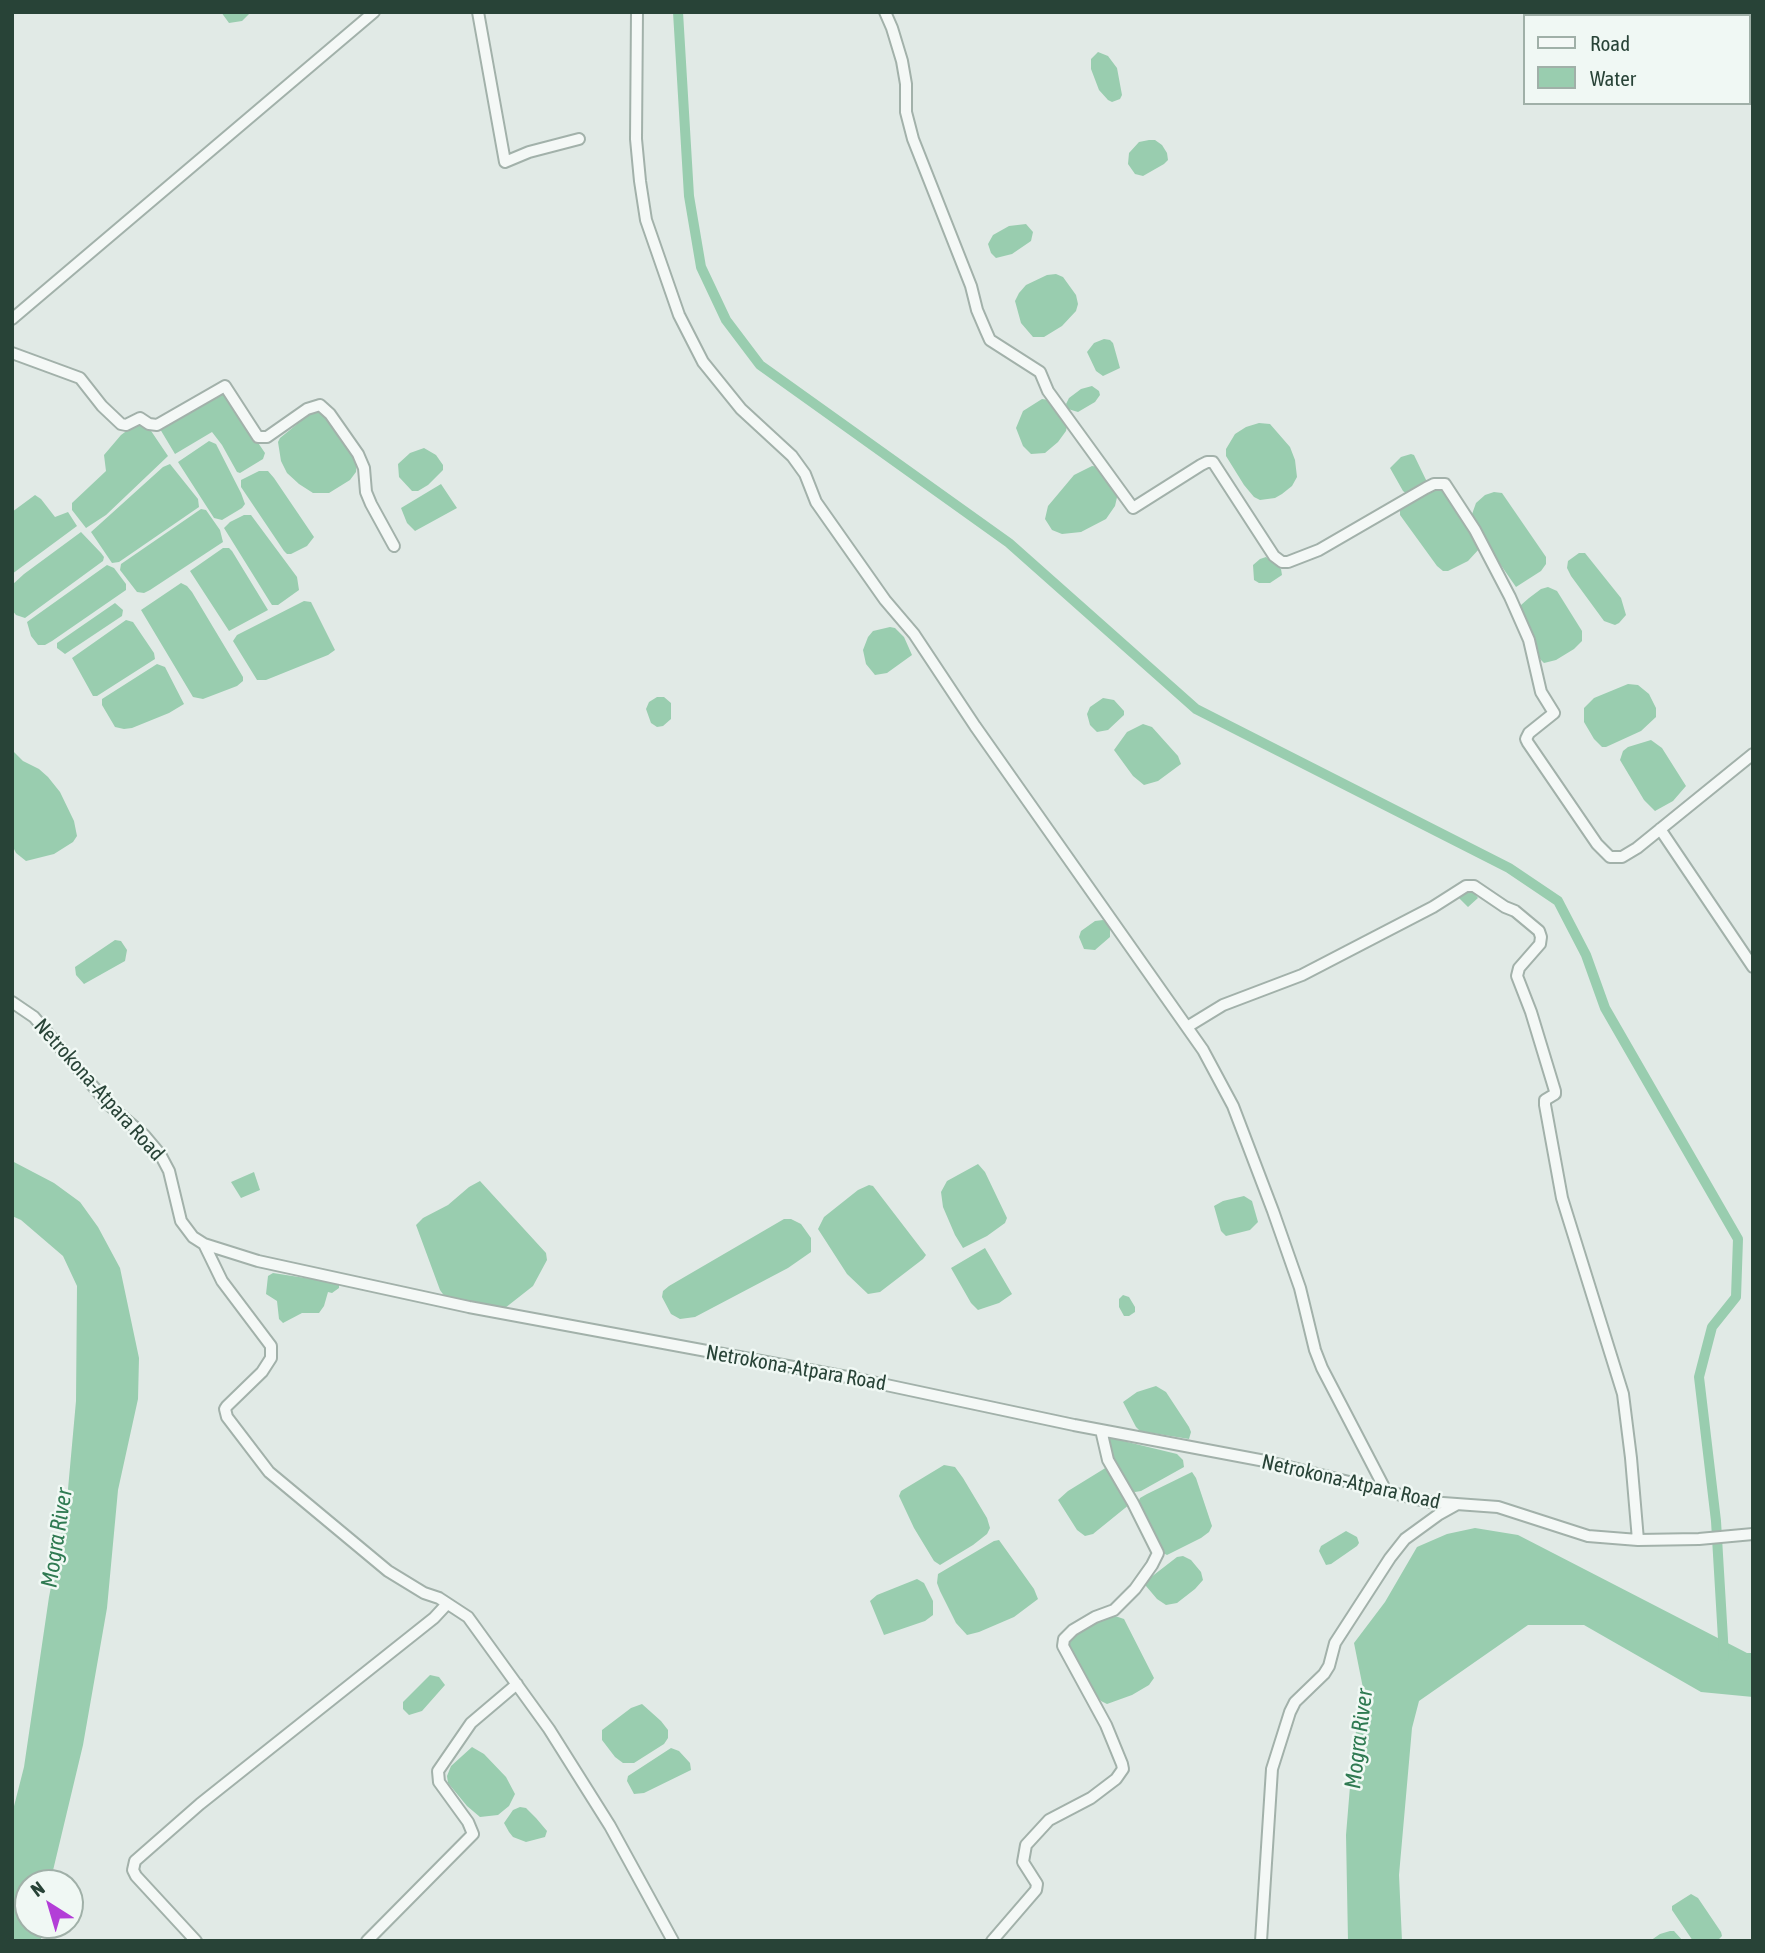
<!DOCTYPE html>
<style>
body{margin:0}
#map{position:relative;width:1765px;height:1953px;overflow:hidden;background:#e1eae6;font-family:"Asap Condensed",sans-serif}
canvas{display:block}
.frame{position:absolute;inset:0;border:14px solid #284337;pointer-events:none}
.legend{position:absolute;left:1523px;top:14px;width:228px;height:91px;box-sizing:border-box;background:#f0f8f4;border:2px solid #a0b0a8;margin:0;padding:9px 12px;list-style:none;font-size:21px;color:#284337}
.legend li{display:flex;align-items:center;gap:14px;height:35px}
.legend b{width:35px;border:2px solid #a0b0a8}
.north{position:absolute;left:14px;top:1869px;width:70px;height:70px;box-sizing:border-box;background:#f0f8f4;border:2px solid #a0b0a8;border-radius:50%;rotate:323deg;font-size:19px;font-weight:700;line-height:28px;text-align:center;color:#284337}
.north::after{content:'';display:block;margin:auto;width:24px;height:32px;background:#b33ed7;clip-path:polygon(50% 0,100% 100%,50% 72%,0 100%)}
</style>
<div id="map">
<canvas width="1765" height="1953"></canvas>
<div class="frame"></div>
<ul class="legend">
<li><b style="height:9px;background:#f4f8f6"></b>Road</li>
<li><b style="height:19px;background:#99cdaf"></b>Water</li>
</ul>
<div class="north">N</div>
</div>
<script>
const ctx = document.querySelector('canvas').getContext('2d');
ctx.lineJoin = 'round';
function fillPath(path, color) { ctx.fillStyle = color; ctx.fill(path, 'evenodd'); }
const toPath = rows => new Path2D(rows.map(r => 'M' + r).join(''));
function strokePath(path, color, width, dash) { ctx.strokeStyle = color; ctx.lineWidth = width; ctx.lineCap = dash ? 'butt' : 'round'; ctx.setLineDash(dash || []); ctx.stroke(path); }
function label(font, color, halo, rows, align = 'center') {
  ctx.font = font + ' "Asap Condensed",sans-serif'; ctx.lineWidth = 5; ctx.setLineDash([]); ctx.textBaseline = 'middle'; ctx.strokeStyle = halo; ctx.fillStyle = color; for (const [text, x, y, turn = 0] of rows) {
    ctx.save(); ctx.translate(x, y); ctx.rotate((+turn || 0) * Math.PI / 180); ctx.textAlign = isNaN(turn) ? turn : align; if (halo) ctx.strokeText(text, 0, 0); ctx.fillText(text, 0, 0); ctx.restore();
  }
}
const water = toPath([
 [221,12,251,12,242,21,229,23],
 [1098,52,1108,56,1117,68,1122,95,1120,99,1112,102,1108,100,1099,90,1091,69,1091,59],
 [1149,140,1155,140,1162,145,1167,153,1168,160,1164,164,1143,176,1135,174,1128,164,1129,153,1139,142],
 [1026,224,1033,232,1031,241,1012,254,996,258,991,253,988,244,993,235,1009,226],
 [1056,274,1063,277,1076,295,1078,304,1076,311,1062,326,1044,337,1033,337,1021,323,1015,301,1019,293,1026,285,1047,275],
 [1104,339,1110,340,1113,343,1120,368,1103,376,1096,371,1087,352,1094,343],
 [1092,386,1099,391,1100,395,1095,402,1078,412,1068,409,1066,404,1069,398,1081,389],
 [223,391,265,453,263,459,240,473,237,472,222,445,212,432,175,454,160,429],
 [1042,399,1049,400,1067,426,1066,431,1058,442,1045,453,1031,454,1023,446,1016,428,1023,411],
 [312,412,320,412,343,440,353,453,357,464,356,472,350,480,329,493,313,493,299,484,287,473,281,461,278,442,280,438],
 [140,421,145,422,168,456,106,515,86,528,72,510,72,503,106,471,104,455,121,435],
 [1259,423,1270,424,1290,447,1295,460,1297,477,1292,486,1282,494,1275,498,1260,500,1254,497,1244,485,1226,456,1226,449,1235,434,1246,427],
 [209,441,216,444,241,493,245,504,242,508,222,520,214,518,178,462],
 [424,448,436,455,443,465,443,470,428,485,418,491,412,491,399,477,398,464,410,453],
 [1411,454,1414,455,1427,482,1407,494,1403,491,1390,468,1401,457],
 [170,464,198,499,199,507,119,562,112,563,91,532,163,467],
 [1092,466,1099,467,1118,493,1115,506,1106,519,1081,532,1062,534,1052,530,1045,519,1048,506,1074,475],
 [259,471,268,471,274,478,314,537,307,546,291,554,287,554,284,551,241,487,241,480],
 [441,484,457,508,415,531,407,523,401,508],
 [1442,485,1480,548,1468,561,1448,571,1443,571,1437,566,1400,515,1400,511,1401,506],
 [1494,492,1502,493,1546,557,1546,564,1541,571,1516,587,1491,551,1471,517,1476,503,1485,495],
 [35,495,41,499,55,517,68,512,77,526,12,574,12,512],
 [201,509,206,510,220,530,223,542,150,590,144,593,137,592,120,570,121,564],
 [244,515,251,515,297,577,299,590,278,605,272,605,270,602,224,528,230,522],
 [81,532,101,553,104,557,103,561,25,618,16,615,12,610,12,585,24,574],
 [223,548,229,548,232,551,268,610,229,631,190,571],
 [1579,553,1585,553,1621,598,1626,615,1619,623,1615,625,1604,621,1571,576,1567,568,1568,561],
 [1266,557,1281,569,1282,575,1270,583,1259,583,1254,580,1253,565,1260,559],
 [107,565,114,568,126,584,126,590,52,641,45,645,38,645,31,636,27,622],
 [181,583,187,586,192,592,243,677,243,681,237,686,203,699,193,697,141,610],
 [1548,587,1557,591,1582,631,1582,641,1574,649,1556,660,1544,663,1537,656,1519,611,1521,605,1529,598,1541,589],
 [304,601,311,602,335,650,328,655,266,680,257,680,233,641,237,635],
 [115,603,123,610,122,616,65,654,57,648,57,643],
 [126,620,133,622,154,653,155,659,97,696,93,696,72,658],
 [890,627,895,628,904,637,912,655,887,673,875,675,866,664,863,650,868,637,873,631],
 [157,664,165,667,184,704,169,713,132,728,124,729,115,727,102,705,102,699],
 [1628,684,1638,685,1649,694,1656,708,1656,717,1641,731,1606,747,1602,747,1594,739,1584,722,1584,708,1594,698],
 [657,697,664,697,671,703,671,719,663,726,657,727,651,723,646,709,649,702],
 [1103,698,1114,700,1124,711,1124,715,1108,730,1097,732,1090,725,1087,714,1090,707],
 [1143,724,1152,727,1178,756,1181,764,1158,781,1144,785,1133,776,1114,750,1127,732],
 [1651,740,1662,748,1686,786,1673,801,1655,811,1644,800,1620,760,1623,751,1628,747],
 [12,750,23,761,39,769,48,777,60,792,74,821,77,836,73,842,54,854,26,861,16,853,12,845],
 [1462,889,1472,890,1478,898,1468,907,1457,896],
 [1103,920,1110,926,1110,937,1095,950,1084,949,1079,937,1081,931,1095,921],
 [115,940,121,941,127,950,125,961,84,984,76,975,75,967],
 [12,1161,54,1183,80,1202,98,1227,120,1268,139,1358,138,1399,118,1490,107,1608,83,1745,50,1883,28,1883,28,1925,42,1925,41,1941,12,1941,12,1814,24,1767,49,1597,66,1511,76,1401,77,1286,63,1256,21,1220,12,1216],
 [978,1164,985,1172,1007,1218,1005,1223,987,1236,963,1248,955,1235,943,1207,941,1192,947,1181],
 [254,1172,260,1190,241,1198,231,1182],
 [480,1181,546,1253,547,1260,533,1286,505,1308,445,1297,440,1290,416,1225,423,1218,448,1205,469,1187],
 [869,1185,873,1186,926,1255,923,1259,880,1292,868,1294,847,1274,818,1229,824,1217,858,1190],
 [1244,1196,1252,1201,1258,1222,1250,1230,1226,1236,1221,1231,1214,1206,1223,1201],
 [784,1219,791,1219,801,1224,811,1238,811,1252,788,1268,695,1317,680,1319,671,1314,662,1297,663,1291,669,1286],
 [985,1248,1012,1294,999,1303,978,1310,971,1303,951,1268],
 [273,1273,331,1282,339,1285,339,1288,332,1293,328,1292,324,1306,319,1313,302,1313,283,1323,279,1319,277,1301,266,1294,268,1276],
 [1123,1295,1129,1297,1135,1307,1135,1312,1129,1316,1124,1316,1119,1307,1119,1299],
 [1156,1386,1166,1392,1189,1427,1191,1432,1189,1439,1140,1431,1136,1427,1123,1402,1137,1392],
 [1111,1438,1177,1454,1183,1460,1184,1467,1141,1491,1135,1492,1132,1491,1115,1466,1108,1440],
 [944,1465,955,1467,963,1478,987,1518,990,1528,987,1534,973,1545,940,1565,934,1561,914,1528,899,1496,901,1491],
 [1107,1467,1130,1504,1093,1534,1085,1536,1077,1530,1058,1500,1068,1491],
 [1192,1472,1196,1478,1212,1526,1209,1532,1201,1538,1167,1555,1163,1553,1138,1503,1140,1498,1147,1494],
 [1475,1528,1518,1535,1747,1653,1753,1653,1753,1697,1701,1692,1584,1625,1528,1625,1419,1701,1412,1728,1399,1875,1402,1941,1348,1941,1346,1835,1353,1750,1363,1688,1354,1643,1385,1602,1417,1547,1447,1534],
 [1346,1531,1357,1537,1359,1543,1357,1546,1331,1564,1326,1565,1319,1551,1321,1546],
 [999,1540,1034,1589,1038,1599,1014,1617,979,1632,967,1635,956,1623,940,1591,937,1583,938,1574,994,1541],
 [1183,1556,1191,1560,1201,1572,1203,1580,1195,1589,1177,1603,1166,1605,1157,1599,1146,1586,1146,1581,1177,1557],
 [917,1579,924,1583,933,1601,933,1615,925,1621,884,1635,870,1601,877,1595],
 [1112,1615,1124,1619,1154,1678,1149,1685,1132,1695,1107,1704,1101,1701,1094,1693,1071,1653,1067,1641,1084,1627],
 [430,1675,439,1677,445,1685,422,1711,409,1715,403,1709,403,1702],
 [642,1704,661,1721,668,1730,668,1738,664,1744,634,1763,623,1763,615,1757,602,1740,602,1730,631,1708],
 [472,1747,484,1754,506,1777,515,1794,509,1806,498,1815,480,1817,467,1806,448,1783,447,1776,451,1766],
 [671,1748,679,1751,690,1763,691,1770,644,1793,634,1794,627,1781,628,1776],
 [520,1807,526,1808,536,1818,547,1831,545,1837,526,1842,513,1837,509,1832,504,1823,513,1810],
 [1691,1894,1698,1898,1721,1932,1722,1936,1717,1941,1693,1941,1672,1910,1672,1906],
 [1670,1931,1674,1931,1683,1941,1650,1941,1660,1934]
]);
const canal = toPath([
 [678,12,689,196,701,267,726,320,760,365,1009,543,1196,709,1509,868,1558,901,1586,955,1605,1008,1738,1239,1736,1297,1712,1327,1699,1377,1716,1521,1724,1656]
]);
const minor = toPath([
 [478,12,505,162,529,152,579,139],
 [637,12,636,139,640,181,646,220,679,315,703,362,741,409,792,456,805,474,816,502,885,600,914,634,975,726,1203,1050,1233,1106,1273,1211,1300,1288,1315,1350,1322,1368,1386,1491],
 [885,12,892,28,902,61,906,84,906,112,913,139,971,286,977,310,986,331,990,340,1040,372,1048,391,1133,508,1201,465,1207,462,1213,462,1274,556,1282,562,1288,562,1319,550,1426,488,1434,484,1445,484,1475,530,1510,597,1529,640,1541,692,1554,713,1529,733,1526,739,1528,743,1597,844,1610,857,1622,857,1637,848,1753,754],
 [12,319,374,12],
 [12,353,80,378,102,406,121,424,126,425,140,418,149,424,157,425,225,386,258,437,267,437,307,409,320,405,330,414,358,454,364,468,366,492,371,504,394,546],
 [1660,829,1753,967],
 [12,1002,34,1017,109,1105,144,1135,160,1154,169,1171,181,1221,193,1237,204,1244,258,1261,469,1307,858,1379,1074,1425,1265,1461,1429,1502,1498,1507,1588,1536,1638,1540,1699,1539,1753,1534],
 [1187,1027,1223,1005,1302,975,1433,907,1466,886,1474,886,1505,907,1515,911,1539,931,1541,937,1540,944,1519,968,1517,976,1531,1012,1555,1091,1555,1094,1545,1100,1545,1105,1562,1198,1623,1394,1631,1458,1638,1540],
 [204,1244,222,1281,271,1346,271,1358,262,1372,227,1406,225,1409,227,1417,269,1472,388,1571,424,1593,439,1598,468,1617,549,1729,610,1826,673,1941],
 [196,1941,136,1876,133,1870,135,1861,200,1804,434,1618,447,1604],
 [367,1941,473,1834,468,1822,439,1782,438,1771,471,1723,517,1684],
 [992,1941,1036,1890,1037,1884,1023,1862,1026,1845,1049,1820,1091,1798,1116,1779,1123,1769,1122,1764,1106,1725,1063,1646,1064,1639,1073,1630,1095,1617,1114,1610,1135,1589,1152,1565,1158,1553,1133,1503,1108,1460,1101,1430],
 [1261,1941,1272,1769,1290,1712,1295,1702,1324,1674,1329,1666,1335,1643,1390,1558,1405,1539,1438,1515,1456,1505]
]);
const streetNames = [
 ["Netrokona-Atpara Road",99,1090,48],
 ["Netrokona-Atpara Road",796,1368,10],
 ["Netrokona-Atpara Road",1351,1482,13]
];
const waterNames = [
 ["Mogra River",57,1538,-81],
 ["Mogra River",1359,1739,-83]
];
fillPath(water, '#99cdaf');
strokePath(canal, '#99cdaf', 10);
strokePath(minor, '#a2b1aa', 14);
strokePath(minor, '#f4f8f6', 10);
label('21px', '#284337', '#f0f8f4', streetNames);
label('italic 23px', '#2f7a52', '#f0f8f4', waterNames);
</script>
